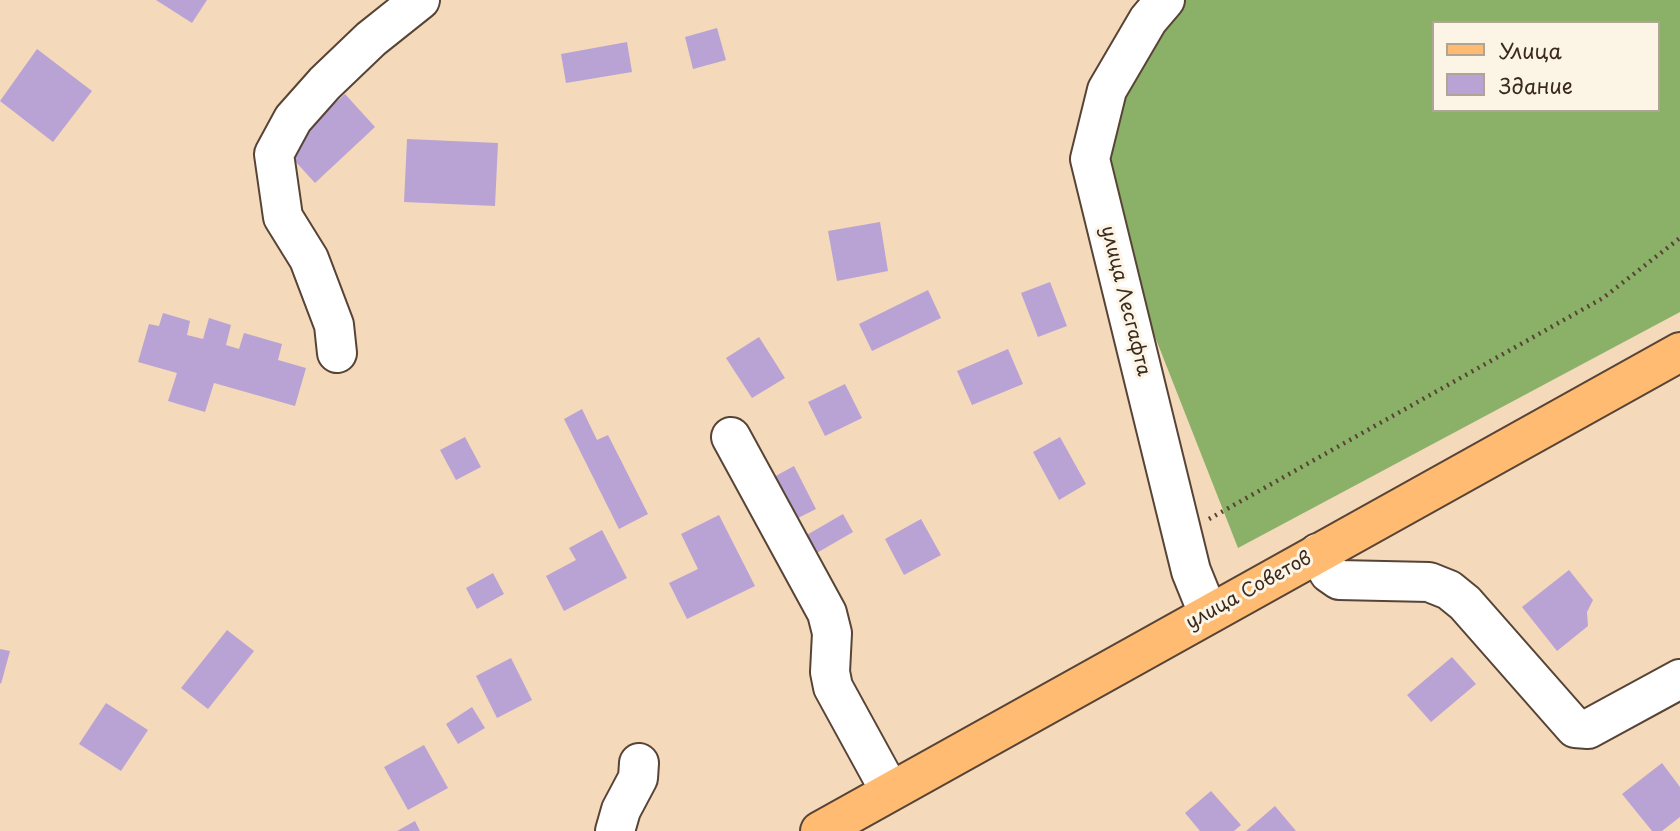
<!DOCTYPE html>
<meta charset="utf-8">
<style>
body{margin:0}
#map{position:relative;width:1680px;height:831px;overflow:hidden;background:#f4d9bb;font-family:"Playpen Sans",sans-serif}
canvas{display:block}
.legend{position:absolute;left:1432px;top:21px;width:228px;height:91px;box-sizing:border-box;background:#fcf5e5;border:2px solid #afa495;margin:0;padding:9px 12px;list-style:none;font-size:21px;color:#3b2a1e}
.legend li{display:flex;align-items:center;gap:14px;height:35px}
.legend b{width:35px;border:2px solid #afa495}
</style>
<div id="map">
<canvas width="1680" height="831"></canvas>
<ul class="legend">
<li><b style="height:9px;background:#ffbb71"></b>Улица</li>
<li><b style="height:19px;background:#b9a3d5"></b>Здание</li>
</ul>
</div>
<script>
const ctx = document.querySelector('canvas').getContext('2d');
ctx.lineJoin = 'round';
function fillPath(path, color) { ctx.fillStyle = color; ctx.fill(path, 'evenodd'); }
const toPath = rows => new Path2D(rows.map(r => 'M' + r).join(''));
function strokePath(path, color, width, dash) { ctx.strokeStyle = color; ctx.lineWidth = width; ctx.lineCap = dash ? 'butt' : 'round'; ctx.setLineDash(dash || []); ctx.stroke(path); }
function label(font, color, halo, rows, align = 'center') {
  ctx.font = font + ' "Playpen Sans",sans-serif'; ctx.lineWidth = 6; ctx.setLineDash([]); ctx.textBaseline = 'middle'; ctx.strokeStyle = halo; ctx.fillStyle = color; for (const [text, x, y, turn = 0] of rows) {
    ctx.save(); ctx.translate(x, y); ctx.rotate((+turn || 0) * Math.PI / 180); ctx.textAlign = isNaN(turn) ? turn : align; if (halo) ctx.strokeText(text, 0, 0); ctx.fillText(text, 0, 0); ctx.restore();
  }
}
const forest = toPath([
 [1184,0,1680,0,1680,312,1238,548,1119,245,1107,127,1163,28],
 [1433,23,1657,23,1657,110,1433,110]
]);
const building = toPath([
 [156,0,207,0,192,23],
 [717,28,726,60,693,69,685,37],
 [627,42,632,72,566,83,561,54],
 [37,49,92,91,53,142,0,101],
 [345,94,375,127,315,183,285,150],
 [407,139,498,143,495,206,404,202],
 [880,222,888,271,837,281,828,231],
 [1050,282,1067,326,1038,337,1021,293],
 [928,290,941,318,872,351,859,324],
 [163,313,190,321,187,335,203,339,209,318,231,325,226,345,239,349,244,333,282,344,278,360,306,368,295,406,214,383,205,412,168,401,177,373,138,362,149,324,159,326],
 [759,337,785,378,752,398,726,358],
 [1008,349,1023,384,972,405,957,371],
 [845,384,862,418,825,436,808,402],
 [582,409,597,440,608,435,648,514,619,529,564,419],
 [465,437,481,467,456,480,440,450],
 [1060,437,1086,484,1059,500,1033,452],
 [794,466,816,509,794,520,772,478],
 [843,514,853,532,815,554,805,536],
 [719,515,755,586,687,619,669,583,698,569,681,534],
 [921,519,941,555,904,575,885,539],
 [602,530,627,578,564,611,546,576,576,560,569,548],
 [1569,570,1593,600,1587,612,1588,626,1557,651,1522,607],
 [493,573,504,594,477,609,466,588],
 [227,630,254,651,208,709,181,688],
 [0,649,10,651,1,684,0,683],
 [1452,657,1476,684,1431,722,1407,695],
 [511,658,532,700,497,718,476,676],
 [106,703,148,730,121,771,79,744],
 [472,707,485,728,458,744,446,724],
 [424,745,448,788,408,810,384,767],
 [1662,763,1680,787,1680,817,1662,831,1652,831,1622,794],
 [1211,791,1241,825,1234,831,1200,831,1185,813],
 [1275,806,1296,831,1246,831],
 [415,821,420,831,397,831]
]);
const path = toPath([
 [1209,519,1603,298,1680,238]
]);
const minor = toPath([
 [1165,0,1148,20,1107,90,1090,159,1191,571,1208,613],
 [337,353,334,325,309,259,283,217,274,154,293,119,325,83,371,39,420,0],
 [731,437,827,613,832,633,830,672,833,687,890,791],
 [1318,553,1329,573,1339,580,1429,582,1449,590,1465,603,1575,728,1588,729,1680,679],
 [615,831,621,810,638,778,639,763]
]);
const major = toPath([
 [820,831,1680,352]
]);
const streetNames = [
 ["улица Лесгафта",1125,301,76],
 ["улица Советов",1249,591,-29]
];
fillPath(forest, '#8ab167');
fillPath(building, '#b9a3d5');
strokePath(minor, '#574436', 42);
strokePath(major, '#574436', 42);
strokePath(path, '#574436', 4.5, [2, 5]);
strokePath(minor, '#fff', 38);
strokePath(major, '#ffbb71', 38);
label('19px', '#3b2a1e', '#fcf5e5', streetNames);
</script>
